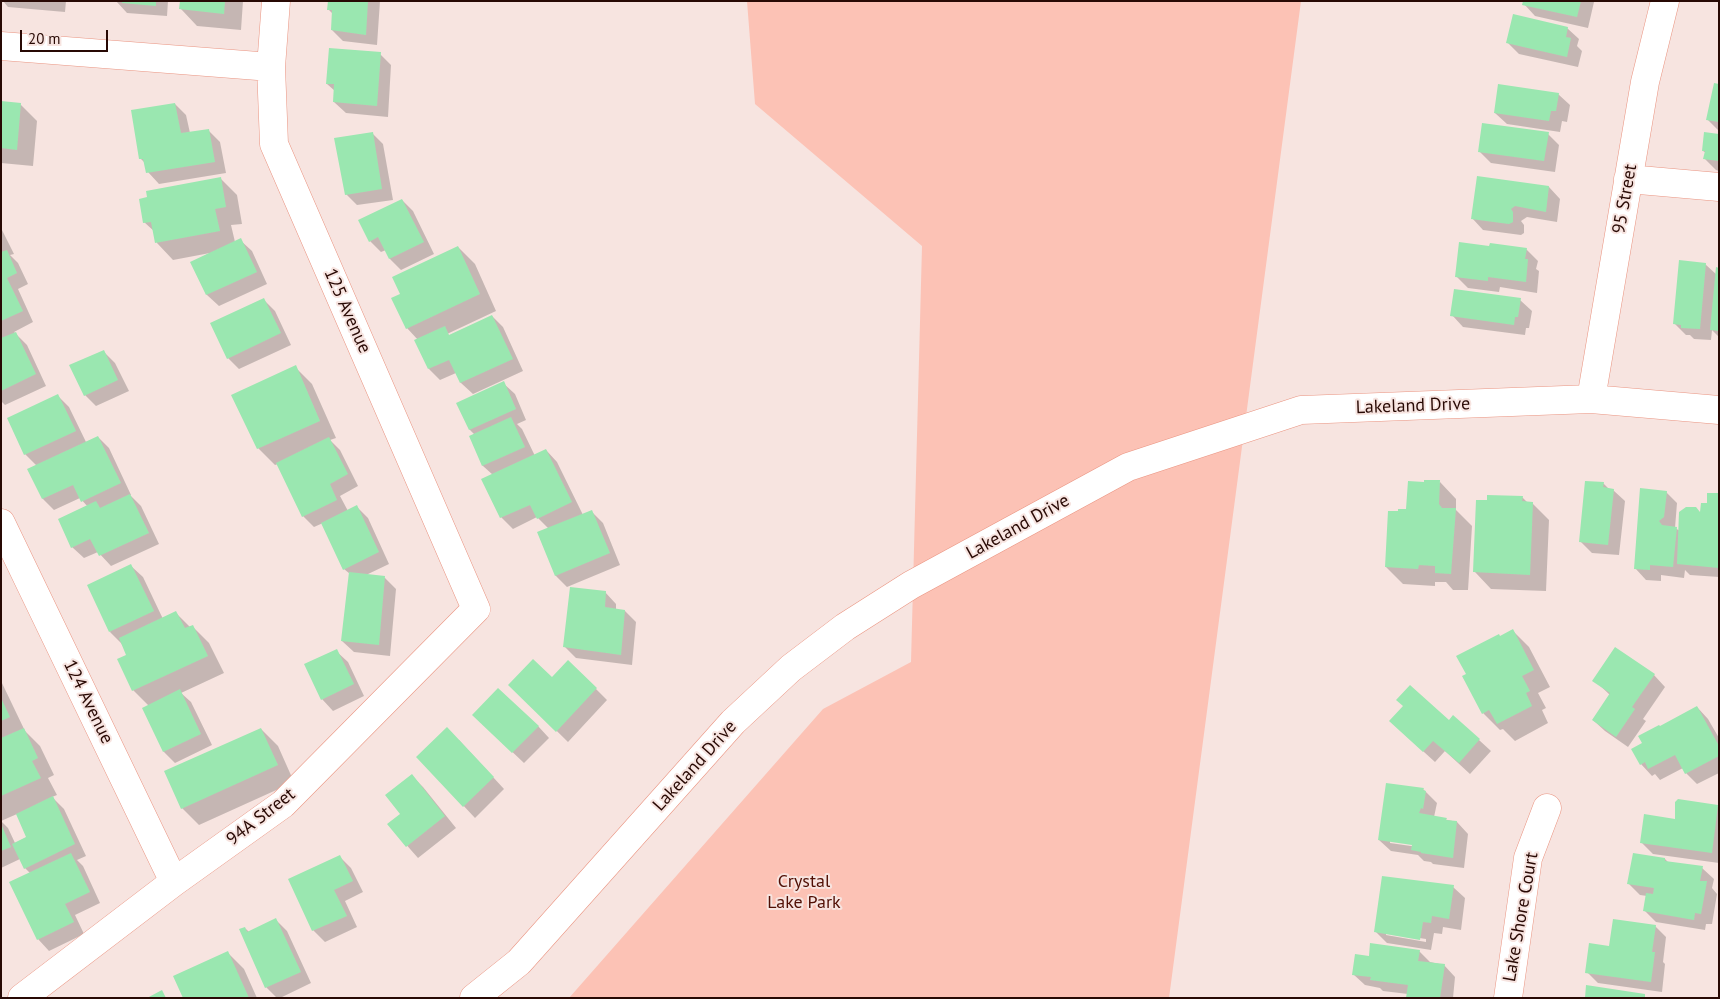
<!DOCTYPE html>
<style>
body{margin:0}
#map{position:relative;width:1720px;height:999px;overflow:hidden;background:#f7e4e0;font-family:"PT Sans",sans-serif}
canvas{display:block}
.frame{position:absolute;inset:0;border:2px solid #280904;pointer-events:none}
.scale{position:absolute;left:20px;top:30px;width:88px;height:22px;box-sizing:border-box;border:2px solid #280904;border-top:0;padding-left:6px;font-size:15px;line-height:18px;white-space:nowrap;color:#280904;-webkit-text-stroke:4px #f7e4e0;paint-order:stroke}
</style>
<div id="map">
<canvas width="1720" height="999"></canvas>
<div class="frame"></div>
<div class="scale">20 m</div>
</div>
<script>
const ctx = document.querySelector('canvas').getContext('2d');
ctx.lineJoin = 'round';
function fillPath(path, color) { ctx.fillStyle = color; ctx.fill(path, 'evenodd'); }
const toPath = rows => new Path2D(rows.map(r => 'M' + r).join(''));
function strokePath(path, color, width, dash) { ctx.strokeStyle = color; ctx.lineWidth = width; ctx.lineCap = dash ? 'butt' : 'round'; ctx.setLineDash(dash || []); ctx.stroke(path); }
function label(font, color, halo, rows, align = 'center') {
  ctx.font = font + ' "PT Sans",sans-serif'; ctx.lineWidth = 4; ctx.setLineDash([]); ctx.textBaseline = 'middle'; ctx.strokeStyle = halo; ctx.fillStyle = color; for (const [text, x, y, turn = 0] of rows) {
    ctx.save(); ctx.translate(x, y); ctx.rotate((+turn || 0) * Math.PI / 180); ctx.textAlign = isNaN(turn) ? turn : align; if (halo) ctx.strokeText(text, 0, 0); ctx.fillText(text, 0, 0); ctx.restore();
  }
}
const green = toPath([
 [747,1,1301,1,1169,998,569,998,823,709,911,662,922,246,755,104]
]);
const shadow = toPath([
 [3,1,66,1,65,12,8,7],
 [116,1,168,1,167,16,127,13],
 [181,1,243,1,241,30,197,26,181,9],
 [329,1,380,1,377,45,343,41,332,30,333,14,328,9],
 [1524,1,1593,1,1594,2,1588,28,1535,16,1524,4],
 [1567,28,1579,39,1577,46,1582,51,1578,67,1519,54,1508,43],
 [380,54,391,65,388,117,346,113,334,102,335,91,327,84],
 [1719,85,1719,131,1707,119],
 [1558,94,1570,105,1567,122,1562,121,1560,132,1507,124,1495,113],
 [1,102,20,104,37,121,33,166,1,163],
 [175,104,186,115,190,133,208,130,220,142,226,173,159,184,148,172,145,163,141,159],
 [372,133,383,144,393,200,357,205,346,194],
 [1548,134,1559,145,1555,172,1491,163,1480,152],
 [1719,135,1719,171,1716,170,1705,159,1706,153,1703,151],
 [1478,177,1549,187,1560,199,1557,222,1527,217,1521,221,1524,225,1524,233,1521,235,1483,230,1472,218],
 [220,178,237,195,242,224,231,225,235,242,240,240,252,251,267,284,219,306,207,295,192,262,210,253,173,260,157,243,155,232,144,222],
 [402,200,413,211,434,254,401,270,390,259,386,250,381,252,370,241],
 [1,228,14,254,10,255,18,263,28,284,18,289,33,322,14,332,27,345,46,386,5,405,1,401],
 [458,247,475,264,496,311,447,334,448,336,492,316,503,327,523,371,473,394,461,383,456,373,440,380,429,369,418,340,407,328,402,294],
 [1526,249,1538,261,1536,269,1539,271,1537,293,1500,287,1499,292,1468,288,1456,276],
 [1705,264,1717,275,1719,269,1719,337,1712,330,1711,340,1694,339,1690,335,1686,335,1674,323],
 [263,299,275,311,291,345,239,369,228,358],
 [1520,300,1532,311,1529,328,1526,328,1525,335,1463,327,1452,315],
 [104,352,115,363,129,391,96,406,85,395],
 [295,367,312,384,336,438,330,440,340,450,358,486,340,496,348,511,357,507,368,518,389,564,366,575,385,578,396,589,390,656,354,652,342,641,350,574,344,569,323,523,314,527,303,516,278,464,275,465,258,448],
 [503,383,515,394,526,420,517,424,522,429,535,456,546,450,557,462,583,515,592,512,603,523,620,565,567,587,556,576,538,533,549,529,537,517,513,529,501,517,483,479,493,475,483,466,470,437,475,435,470,430,458,404],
 [58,396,69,407,86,442,98,437,109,448,131,495,130,495,141,506,159,544,111,566,98,552,84,558,72,547,88,507,80,498,54,510,43,499,28,470,37,466,25,454],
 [1440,482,1456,499,1456,510,1472,526,1468,590,1453,590,1446,582,1435,582,1435,586,1403,584,1386,567],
 [1603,483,1609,489,1613,490,1625,501,1619,555,1592,553,1580,541],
 [1666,492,1677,503,1675,528,1680,531,1702,514,1708,504,1719,495,1719,577,1690,575,1685,570,1684,578,1661,575,1661,581,1646,580,1635,568],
 [1522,497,1528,503,1532,503,1549,520,1546,591,1491,589,1475,572],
 [131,566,143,577,163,619,176,613,190,627,192,626,209,643,224,673,181,693,191,702,212,745,175,763,164,752,144,708,149,706,133,690,119,659,128,655,121,643,110,632],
 [605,592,616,604,616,610,625,611,636,622,632,665,576,658,565,647],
 [1512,630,1529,647,1550,687,1538,693,1546,708,1542,710,1548,723,1515,741,1503,729,1500,730,1483,713,1463,677,1467,674,1500,637],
 [1615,649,1654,675,1665,687,1643,719,1646,721,1628,747,1605,731,1593,720,1610,695,1594,680],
 [336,651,348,662,364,696,333,711,322,699],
 [552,679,596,689,607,700,568,742,510,685],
 [1,681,25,731,40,746,54,775,48,778,57,795,52,797,64,809,86,856,77,860,83,866,100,903,75,915,84,934,49,951,38,939,11,882,30,873,25,868,20,859,1,868,1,821,8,828,15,843,27,838,17,814,1,821],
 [1697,707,1708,719,1719,738,1719,773,1697,784,1686,773,1683,768,1660,780,1655,774,1652,776,1641,764,1643,744,1660,727],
 [1449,722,1479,740,1491,751,1470,774,1445,751,1435,762,1402,732],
 [485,726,538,726,549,738,524,763],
 [261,729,278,746,294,782,199,825,182,808],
 [459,740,504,789,475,818,418,757],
 [412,776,423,787,456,828,418,858,388,824,402,814],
 [1423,789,1437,803,1434,817,1457,822,1468,834,1464,868,1433,864,1431,862,1424,861,1418,855,1391,851,1379,840],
 [1390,841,1418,845,1418,847,1390,843],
 [1717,806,1719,808,1719,863,1653,854,1642,843,1676,820],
 [340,857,351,868,363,892,345,901,357,927,325,942,313,930],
 [1665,859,1668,862,1702,868,1714,879,1712,888,1717,894,1712,924,1706,924,1705,930,1656,922,1645,911,1647,896,1640,895,1629,884],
 [1453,887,1465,898,1461,930,1443,927,1442,934,1434,933,1431,950,1387,943,1375,931],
 [1386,933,1426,939,1426,942,1386,935],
 [276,920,287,931,311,983,280,998,277,998,266,987,245,928,249,932],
 [1655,926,1666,937,1663,962,1665,964,1662,992,1598,983,1587,972,1610,947],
 [1419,951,1430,962,1444,965,1455,977,1453,998,1407,998,1408,994,1383,991,1380,988,1365,985,1353,974,1370,958],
 [227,952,244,969,257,998,184,998]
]);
const building = toPath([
 [122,1,156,1,156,6,122,3],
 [180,1,225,1,224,14,179,9],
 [328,1,368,1,366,35,331,30,332,10,327,10],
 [1523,1,1581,1,1577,17,1522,5],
 [1513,14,1568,27,1566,37,1571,38,1567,57,1506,43],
 [329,48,381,52,377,106,333,102,334,84,326,84],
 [1714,83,1719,84,1719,122,1706,120],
 [1498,84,1559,93,1556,111,1551,111,1549,121,1494,113],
 [1,101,21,103,17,150,1,148],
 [175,103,181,133,209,129,215,162,146,173,143,159,139,159,131,110],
 [1482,123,1549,132,1544,161,1478,152],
 [373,132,382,189,345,195,334,138],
 [1704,132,1719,134,1719,161,1703,159,1705,151,1702,151],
 [1477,176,1549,186,1546,212,1515,206,1511,209,1513,212,1513,222,1509,224,1471,219],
 [221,177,226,207,215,209,220,231,155,243,151,222,143,223,139,199,147,197,146,191],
 [402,199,424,242,389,259,378,237,369,242,358,220],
 [241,238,257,272,206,295,190,262],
 [1459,242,1489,246,1490,243,1527,248,1525,259,1528,259,1526,282,1488,277,1488,281,1455,277],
 [458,246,480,294,406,329,391,298,400,294,392,277],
 [7,250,17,273,7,278,23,311,1,321,1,252],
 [1679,260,1706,263,1700,329,1681,328,1681,325,1673,324],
 [1716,267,1719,268,1719,331,1710,330],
 [1454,289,1521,298,1518,317,1515,317,1514,325,1450,316],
 [264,298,281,333,227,359,210,323],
 [492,315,513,359,460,383,449,360,428,369,414,340,445,326,449,335],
 [16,332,36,374,1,391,1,338],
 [104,350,118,380,84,396,69,365],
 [296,365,320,421,257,449,231,395],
 [504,381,516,409,469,430,456,403],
 [58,394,76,431,24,455,7,418],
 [511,417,525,447,482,466,469,436],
 [98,436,121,483,81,502,73,485,42,499,27,469],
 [329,437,348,474,330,484,337,500,302,517,276,463],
 [546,449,572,502,537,519,530,505,500,518,481,479],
 [1424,480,1440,480,1439,504,1442,508,1456,508,1451,574,1435,573,1435,566,1419,565,1418,569,1385,567,1388,511,1398,511,1398,509,1406,509,1408,481,1424,482],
 [1585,481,1604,482,1603,487,1614,489,1608,545,1579,542],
 [1640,488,1667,491,1664,517,1659,521,1662,525,1677,527,1673,567,1650,565,1650,570,1634,569],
 [1707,493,1719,493,1719,568,1677,564,1679,512,1686,507,1696,507,1700,512,1701,503,1707,503],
 [130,494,149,533,99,556,90,539,71,548,58,519,96,501,100,508],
 [1487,495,1523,496,1522,501,1533,502,1530,575,1473,572,1476,500,1487,500],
 [357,505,379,552,343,570,321,523],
 [592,510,610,553,555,576,537,532],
 [131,564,154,611,109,632,87,585],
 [349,572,385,576,379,645,341,641],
 [570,587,606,591,605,607,625,610,621,655,563,647],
 [176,611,185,628,193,625,208,656,132,691,117,659,126,655,119,638],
 [1513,629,1534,670,1522,676,1530,691,1526,693,1532,706,1497,724,1489,710,1482,714,1462,676,1466,674,1456,656,1499,634,1500,636],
 [1615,647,1655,674,1632,707,1635,709,1616,737,1592,720,1610,693,1592,681],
 [337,649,354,684,321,700,304,664],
 [533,659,552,677,568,660,597,688,556,732,508,685],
 [1410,685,1449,720,1453,715,1480,739,1459,763,1433,741,1423,752,1389,721,1403,706,1396,700],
 [498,688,539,726,512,753,472,715],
 [180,689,201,734,163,752,142,708],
 [1,698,10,717,1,721],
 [1697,706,1719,746,1719,756,1685,774,1675,755,1648,769,1645,762,1640,765,1631,749,1642,743,1638,736,1659,725,1660,726],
 [447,727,494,777,463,807,416,757],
 [24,728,38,758,32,761,41,778,1,796,1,738],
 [261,728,278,765,181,809,164,771],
 [412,774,445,816,406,847,387,824,400,814,385,795],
 [1386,783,1424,788,1423,790,1426,791,1423,809,1421,808,1419,813,1447,818,1446,820,1457,821,1453,858,1421,853,1421,852,1411,850,1412,845,1378,840],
 [53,796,75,844,24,869,12,844,26,837,16,814],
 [1678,799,1718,805,1712,853,1640,843,1644,814,1675,819,1675,802],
 [1,824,11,847,1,851],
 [71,853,90,892,65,904,74,922,37,940,9,882],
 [1633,853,1665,858,1665,861,1703,866,1700,881,1707,881,1701,914,1695,913,1694,920,1643,911,1646,893,1653,894,1654,888,1627,884],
 [340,855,353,881,334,890,347,916,312,931,288,879],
 [1382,876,1454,885,1449,919,1432,916,1431,923,1423,922,1420,940,1374,932],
 [276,918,301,972,265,988,239,929,245,927,247,932],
 [1613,919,1656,925,1652,952,1655,952,1651,982,1585,973,1589,943,1609,946],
 [1370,943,1420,950,1418,961,1445,964,1440,998,1406,998,1408,985,1370,980,1371,977,1352,975,1355,954,1369,956],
 [228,951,249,998,183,998,173,976],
 [1586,985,1645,994,1645,998,1585,998],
 [162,990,166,998,147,998]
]);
const minor = toPath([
 [1,46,271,67],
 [1628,179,1719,187],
 [1591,399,1645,82,1665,1],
 [1,523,174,882],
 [22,998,174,882,283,804,476,609,274,144,271,67,276,1],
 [474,998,519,962,733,722,791,668,845,627,911,585,1128,467,1301,410,1591,399,1719,410],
 [1508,998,1528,858,1547,808]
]);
const streetNames = [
 ["95 Street",1625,199,-80],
 ["125 Avenue",347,311,66],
 ["Lakeland Drive",1413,406,-2],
 ["Lakeland Drive",1018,527,-29],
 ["124 Avenue",88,702,64],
 ["Lakeland Drive",695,766,-48],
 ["94A Street",261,817,-38],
 ["Lake Shore Court",1521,917,-80]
];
const parkNames = [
 ["Crystal",804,882],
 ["Lake Park",804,903]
];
fillPath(green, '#fcc2b5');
fillPath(shadow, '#0003');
fillPath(building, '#9ae7b0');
strokePath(minor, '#ea9481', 29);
strokePath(minor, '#fff', 28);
label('18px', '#280904', '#f7e4e0', streetNames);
label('18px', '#510f04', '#f7e4e0', parkNames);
</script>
